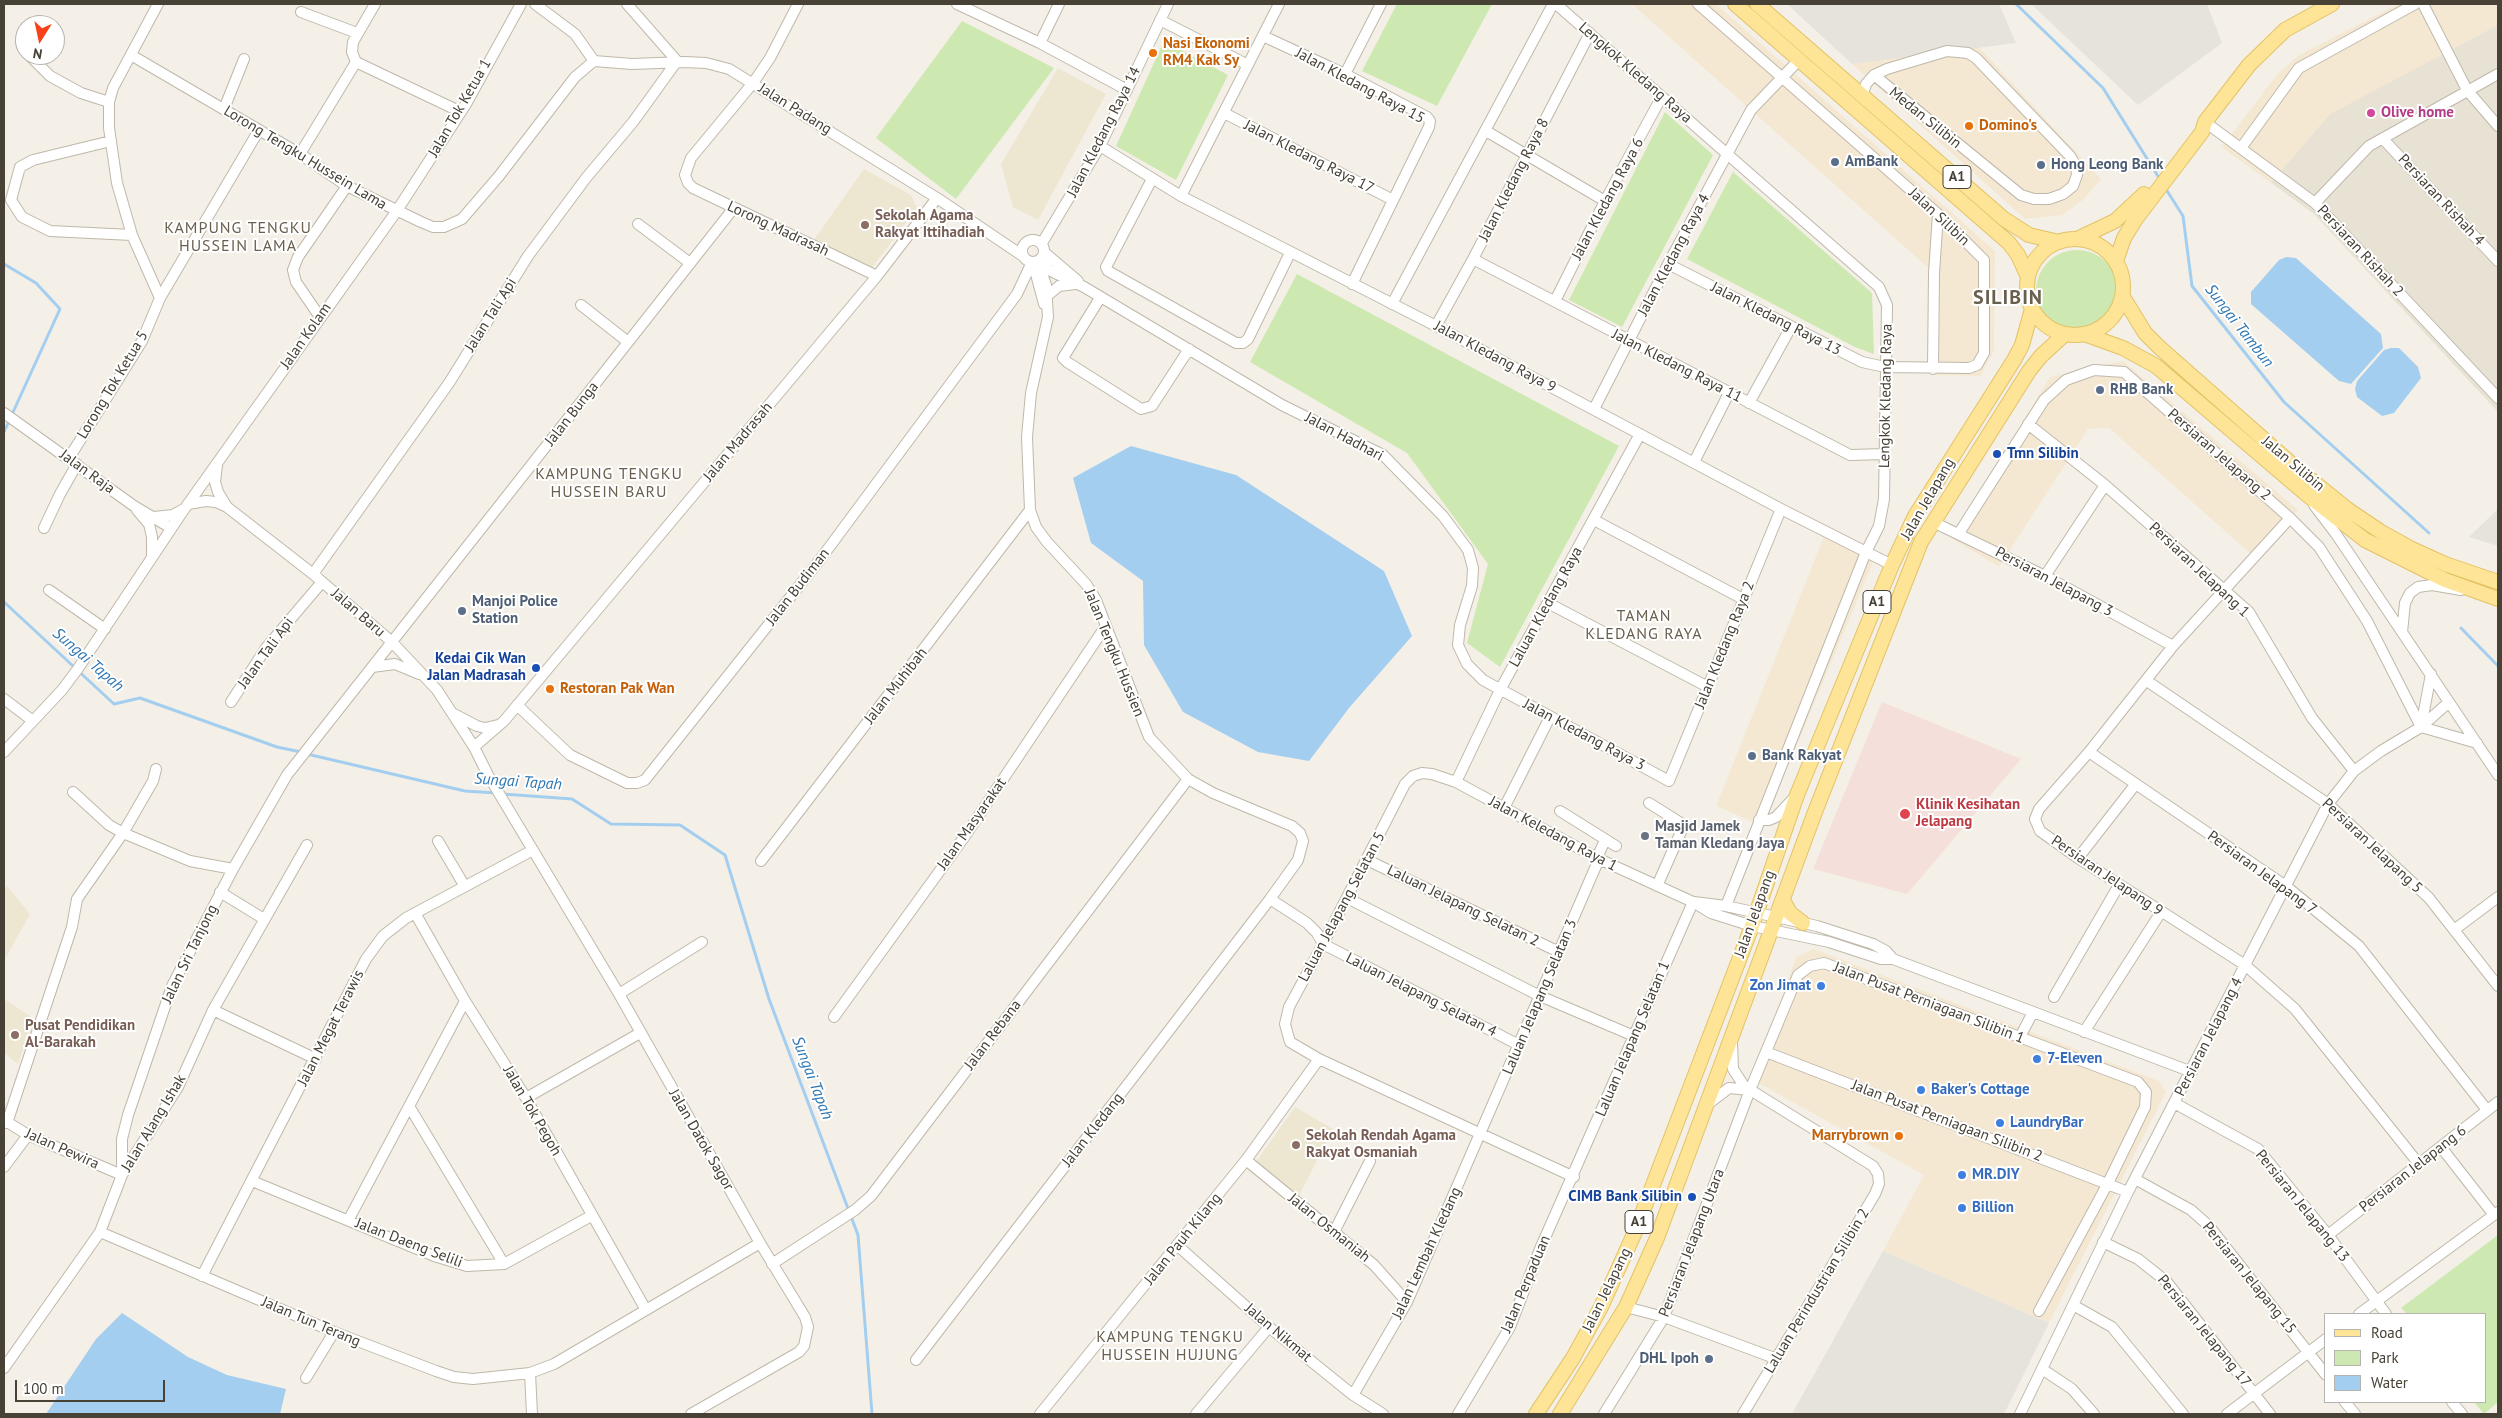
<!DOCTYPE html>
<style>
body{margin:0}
#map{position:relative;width:2502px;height:1418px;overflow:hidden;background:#f4f0e7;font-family:"PT Sans",sans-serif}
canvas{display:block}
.frame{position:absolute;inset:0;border:5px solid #474136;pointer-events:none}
.legend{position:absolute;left:2324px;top:1313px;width:162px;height:90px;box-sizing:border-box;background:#fff;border:1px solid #b5b3af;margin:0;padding:6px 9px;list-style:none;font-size:15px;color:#474136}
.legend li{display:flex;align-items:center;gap:10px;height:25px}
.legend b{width:25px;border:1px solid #b5b3af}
.north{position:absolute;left:15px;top:15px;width:50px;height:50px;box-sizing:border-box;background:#fff;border:1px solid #b5b3af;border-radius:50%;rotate:190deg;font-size:14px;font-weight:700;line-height:20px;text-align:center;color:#474136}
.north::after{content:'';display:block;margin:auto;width:18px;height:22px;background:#f94219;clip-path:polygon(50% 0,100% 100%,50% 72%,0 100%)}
.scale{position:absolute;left:15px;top:1380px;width:150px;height:22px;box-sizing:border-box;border:2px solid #474136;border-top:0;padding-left:6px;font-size:15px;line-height:18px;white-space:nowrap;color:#474136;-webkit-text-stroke:4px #fff;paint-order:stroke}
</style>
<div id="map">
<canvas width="2502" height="1418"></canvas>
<div class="frame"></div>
<ul class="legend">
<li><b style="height:6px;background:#fee496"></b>Road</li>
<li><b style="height:14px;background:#cde8b0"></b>Park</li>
<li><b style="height:14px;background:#a4cef0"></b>Water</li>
</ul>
<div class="north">N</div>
<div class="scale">100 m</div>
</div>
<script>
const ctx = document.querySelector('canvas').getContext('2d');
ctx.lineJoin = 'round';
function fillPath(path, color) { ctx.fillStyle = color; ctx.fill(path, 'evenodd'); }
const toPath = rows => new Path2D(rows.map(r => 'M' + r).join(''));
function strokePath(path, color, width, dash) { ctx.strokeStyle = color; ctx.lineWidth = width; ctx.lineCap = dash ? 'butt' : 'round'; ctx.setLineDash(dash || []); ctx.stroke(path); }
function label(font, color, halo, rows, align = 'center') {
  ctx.font = font + ' "PT Sans",sans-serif'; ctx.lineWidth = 4; ctx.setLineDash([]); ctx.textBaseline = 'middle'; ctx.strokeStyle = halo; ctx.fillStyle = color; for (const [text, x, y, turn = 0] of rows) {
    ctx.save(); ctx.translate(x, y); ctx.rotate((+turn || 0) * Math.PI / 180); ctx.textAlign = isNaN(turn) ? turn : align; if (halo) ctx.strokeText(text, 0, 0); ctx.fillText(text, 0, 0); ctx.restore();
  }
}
const residential = toPath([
 [2399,4,2498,4,2498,412,2314,214,2222,147,2277,75,2298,56]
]);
const commercial = toPath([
 [1632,4,1716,4,1995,251,1994,350,1981,376,1933,375,1934,273],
 [2399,4,2498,4,2498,25,2330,114,2271,183,2222,147,2277,75,2298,56],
 [1978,46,2101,179,2083,200,2062,215,2025,219,1852,64],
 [2123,361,2298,510,2253,556,2109,428,2088,429,1999,567,1951,538,2050,377],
 [1827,529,1877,553,1763,826,1716,806],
 [1814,949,2159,1081,2166,1092,2049,1323,1883,1251,1924,1175,1753,1080,1796,957]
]);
const industrial = toPath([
 [1787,4,1999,4,2016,43,1852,64],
 [2031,4,2207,4,2222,43,2138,105],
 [2498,509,2498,546,2469,537],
 [1883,1251,2049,1323,2004,1414,1792,1414]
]);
const education = toPath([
 [1058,68,1106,94,1038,220,1013,207,1001,164],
 [864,169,911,195,917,208,871,269,813,241],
 [7,886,30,914,4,961,4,889],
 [4,999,33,1018,18,1064,4,1053],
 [1295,1107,1333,1129,1299,1196,1256,1162]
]);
const medical = toPath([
 [1882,702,2021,759,1907,894,1813,869]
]);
const green = toPath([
 [1397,4,1492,4,1437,106,1362,71],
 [962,21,1054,68,956,199,876,138],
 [1164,41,1228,75,1176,180,1116,146],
 [1665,112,1713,155,1622,327,1569,300],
 [1733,172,1872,293,1874,354,1855,347,1687,259],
 '2036 291a41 41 0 1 1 82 0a41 41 0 1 1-82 0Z',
 [1297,274,1619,446,1500,667,1467,643,1488,564,1407,453,1250,362],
 [2498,1235,2498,1402,2484,1414,2474,1402,2486,1402,2486,1314,2407,1314,2401,1308]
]);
const water = toPath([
 [2286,257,2296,258,2381,334,2383,348,2351,384,2339,381,2251,304,2251,292,2279,260],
 [2391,348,2399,348,2418,367,2421,378,2394,413,2382,416,2357,397,2355,389,2357,381,2384,350],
 [1131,446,1236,475,1384,571,1412,636,1349,708,1309,761,1258,752,1183,712,1144,645,1143,581,1091,543,1073,478],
 [122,1313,188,1357,227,1375,286,1389,280,1414,46,1414,96,1339]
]);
const stream = toPath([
 [2016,4,2103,88,2161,181],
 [2164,186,2183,216,2192,286,2284,402,2429,533],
 [4,264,36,283,60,309,4,432],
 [4,602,114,704,140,698,277,747,301,752],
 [2461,628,2498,666],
 [307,754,465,791,496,793],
 [503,794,572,799,611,824,680,825,725,855,769,999,858,1235,872,1414]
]);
const minor = toPath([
 [158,4,113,88,109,102,109,128,117,183,132,235,160,298],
 [535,4,575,34,594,61],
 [798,4,770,58,753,83,691,158,685,175,688,183,693,188,877,276],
 [957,4,1040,43,1127,90],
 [1556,4,1879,287,1887,305,1884,499,1879,526,1866,552,1726,906],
 [2423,4,2467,90,2498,126],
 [301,12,357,33],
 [1160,20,1248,65],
 [1263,36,1345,74,1427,117,1430,121,1429,127,1352,284],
 [1040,43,1059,4],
 [131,55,300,154,347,186,421,222,433,227,444,227,462,219,499,176,575,77,594,61],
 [31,57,50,76,81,93,109,102],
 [594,61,632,64,685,62,706,63,729,69,937,198,1023,256],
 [356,62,461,112],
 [1345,74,1381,4],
 [1862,97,1866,84,1874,75,1887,69,1947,51,1968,53,1976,58,2070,156,2076,166,2077,175,2073,186,2063,194,2049,199,2034,199,2021,195,1874,75],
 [224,109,244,59],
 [1224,113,1393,200],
 [2205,122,2315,203,2498,398],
 [1486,131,1605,201],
 [2383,139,2498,261],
 [111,141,33,160,20,167,11,200,22,217,50,231,132,235],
 [1100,146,1181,196,1436,326,1781,509,1892,565],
 [2241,148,2299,68,2415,4],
 [300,154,356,62,352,52,353,42,375,4],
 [1152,179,1106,267,1108,271,1236,343,1243,343,1248,339,1290,253],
 [1181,196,1279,4],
 [2315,203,2369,146,2498,74],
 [638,224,690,263],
 '1022 251a11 11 0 1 1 22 0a11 11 0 1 1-22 0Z',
 [1042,243,1100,146,1168,4],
 [1044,252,1078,281],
 [1040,259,1049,270,1084,287,1282,405,1383,455,1443,516,1468,550,1473,568,1472,586,1460,625,1458,645,1467,664,1483,680,1669,781,1781,509],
 [1473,259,1850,455,1885,454],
 [1038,261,1046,285,1048,317,1031,393,1027,437,1030,510,1036,527,1047,542,1086,584,1096,600,1149,737,1188,779,1213,793,1292,826,1300,833,1303,841,1298,860,1270,899,1307,923,1317,933,1323,944,1519,1045],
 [1033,263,1044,304],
 [1668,264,1862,362,1885,367,1969,368,1977,365,1984,353,1984,260,1938,214,1698,4],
 [1047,296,1059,286,1075,284],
 [1100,298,1063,358,1067,362,1141,409,1152,406,1189,349],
 [1555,301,1605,201,1661,98],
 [1392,304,1553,4],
 [581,305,628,342],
 [320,317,296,282,293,270,298,257,347,186],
 [1436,326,1473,259,1590,33],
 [1933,369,1934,273,1938,214],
 [1749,403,1791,327],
 [1594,409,1668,264,1751,110,1798,61],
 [4,413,134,506,171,528],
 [2028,424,2105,485,2249,612,2312,718,2354,771],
 [69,458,142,341,160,298,259,130],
 [1694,462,1729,393],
 [217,465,215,482,218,492,227,507],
 [2314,505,2336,534,2498,775],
 [137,510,149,524,152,537,152,556],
 [154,517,173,515,184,509],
 [2290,518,2173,646,2089,752,2039,809,2035,819,2040,831,2078,858,2245,965,2295,1009,2419,1164],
 [1594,520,1743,599],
 [1933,522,2045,576,2173,646],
 [44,528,60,494,77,464],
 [1959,533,2044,400,2066,380,2094,370,2124,372,2290,518,2319,547,2367,621,2421,727],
 [313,574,449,383,528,256,586,178,633,122,677,61,627,4],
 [2045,576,2105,485],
 [49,590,105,629],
 [1548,603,1708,687],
 [2402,632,2405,603,2410,593,2418,587,2432,585,2461,590],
 [372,667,395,664,419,674],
 [2147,681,2328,804,2429,898,2498,986],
 [4,699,33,721],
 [231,702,266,648,322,582],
 [517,705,570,755,627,783,637,783,645,780,819,561,1017,294,1032,262],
 [454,714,477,726,485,728,498,725],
 [2421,727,2477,743],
 [2421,727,2431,674],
 [474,747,504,721,877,276,937,198],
 [4,752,62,690,77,670,183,511,396,212,466,104,521,4],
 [2089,752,2287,887,2359,946,2487,1110],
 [1456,782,1500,690,1640,434],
 [73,792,109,825,123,833,190,861,233,869],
 [1649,803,1684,825,1657,886],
 [1504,808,1550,717],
 [1560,811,1616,846],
 [1759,820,1769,820,1776,817,1794,798],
 [438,841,464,885],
 [1597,858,1605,840],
 [2078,858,2135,785],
 [1367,860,1559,952],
 [761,861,1030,510],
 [220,892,264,919],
 [1347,898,1540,996,1634,1036],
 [1694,902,1726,906,1817,926,1873,944,1886,951,1893,959],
 [415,913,465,1001,526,1098,646,1310],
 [2454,930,2498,897],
 [619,994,702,942],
 [2054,997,2119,885],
 [213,1010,316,1059],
 [834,1017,965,836,1105,627],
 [2084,1032,2161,912],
 [2020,1037,2033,1012],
 [1732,1042,1733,1069,1744,1086,1873,1166,1878,1174,1879,1184,1875,1194,1743,1414],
 [1766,1052,2128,1192],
 [526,1098,640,1033],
 [1708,1104,1729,1088,1750,1090],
 [2176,1104,2258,1149,2328,1235,2386,1314],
 [409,1106,504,1264],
 [4,1120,28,1135,122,1175],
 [7,1123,72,927,77,899,123,833,153,781,156,769],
 [2441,1147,2494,1215],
 [1246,1160,1374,1265,1407,1302],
 [4,1167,28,1135],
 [122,1175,122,1139,128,1115,172,986,233,869,287,775,733,209],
 [1574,1177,1319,1059,1290,1042,1285,1024,1289,1007,1323,944,1405,784,1413,776,1422,773,1432,774,1456,782,1599,859,1693,902,1711,913,1752,926,1829,942,1881,959,1893,959,2192,1072],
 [2135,1179,2191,1210,2209,1226,2326,1375],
 [252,1181,434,1256,467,1266,504,1264,591,1216],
 [349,1219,465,1001],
 [100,1232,334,1332,436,1371,454,1377,473,1379,530,1373,554,1364,760,1243,619,994,488,775,474,747,437,690,392,642,313,574,227,507,216,502,206,501,188,504],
 [1334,1232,1370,1161],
 [2328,1235,2498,1102],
 [2103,1242,2138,1259,2167,1282,2270,1414],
 [1178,1246,1269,1327,1353,1395,1383,1414],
 [772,1264,855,1210,871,1196,1188,779],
 [202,1276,366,959,383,936,406,918,533,850],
 [2073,1305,2112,1327,2183,1414],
 [1626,1307,1664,1317,1777,1359],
 [2359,1314,2498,1212],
 [916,1360,1270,899],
 [4,1368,100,1232,122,1175,178,1087,213,1010,307,845],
 [2042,1369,2072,1389,2094,1414],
 [530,1373,532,1414],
 [306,1378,334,1332],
 [1353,1395,1407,1302,1599,859],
 [2345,1402,2355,1414],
 [2452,1402,2462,1414],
 [691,1414,799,1352,804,1346,808,1327,805,1317,760,1243],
 [1040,1414,1246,1160,1319,1059],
 [1196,1414,1269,1327],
 [1458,1414,1510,1327,1540,1249,1693,902],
 [1604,1414,1664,1317,1750,1090,1798,975,1810,966,1824,963,2138,1082,2146,1092,2145,1107,2108,1183,2039,1311],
 [2020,1414,2128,1192,2328,804,2354,771,2381,751,2421,727,2449,702],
 [2227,1414,2326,1339]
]);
const major = toPath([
 [1735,4,2009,243,2018,255,2028,277],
 [1757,4,2004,219,2029,235,2059,242],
 '2027 287a48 48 0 1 1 96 0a48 48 0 1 1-96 0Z',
 [2077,239,2115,221,2144,194],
 [2116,261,2124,238,2135,220,2202,132,2205,122,2249,65,2285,30,2332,4],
 [2123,297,2145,333,2159,347,2294,466,2347,509,2381,532,2410,548,2445,564,2498,582],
 [2084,334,2123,348,2156,366,2306,494,2365,540,2445,580,2498,599],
 [1783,900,1790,913,1803,923],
 [1536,1414,1573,1358,1601,1307,1635,1232,1752,926,1797,795,1892,565,1915,516,2014,360,2022,345,2032,309],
 [1560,1414,1626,1307,1657,1238,1815,812,1921,542,2029,371,2041,356,2065,334]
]);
const markers = [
 [1153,53,5,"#e8710a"],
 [2371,113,5,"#d1479c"],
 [1969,126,5,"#e8710a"],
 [1835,162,5,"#5c6f8a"],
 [2041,165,5,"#5c6f8a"],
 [865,225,5,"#8d6e63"],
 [2100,390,5,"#5c6f8a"],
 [1997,454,5,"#1a4fb4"],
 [462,611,5,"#5c6f8a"],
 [536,668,5,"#1a4fb4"],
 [550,689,5,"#e8710a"],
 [1752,756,5,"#5c6f8a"],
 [1905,814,6,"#e0444e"],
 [1645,836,5,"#6b7280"],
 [1821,986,5,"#3f7fe0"],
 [15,1035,5,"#8d6e63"],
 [2037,1059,5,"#3f7fe0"],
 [1921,1090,5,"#3f7fe0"],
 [2000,1123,5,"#3f7fe0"],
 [1899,1136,5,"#e8710a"],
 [1296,1145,5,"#8d6e63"],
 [1962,1175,5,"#3f7fe0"],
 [1692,1197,5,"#1a4fb4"],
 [1962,1208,5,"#3f7fe0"],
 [1709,1359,5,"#5c6f8a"]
];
const shields = [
 [1957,177,28],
 [1877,602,28],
 [1639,1222,28]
];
const shieldNames = [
 ["A1",1957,177],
 ["A1",1877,602],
 ["A1",1639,1222]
];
const foodNames = [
 ["Nasi Ekonomi",1163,44],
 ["RM4 Kak Sy",1163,61],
 ["Domino's",1979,126],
 ["Restoran Pak Wan",560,689],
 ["Marrybrown",1889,1136,"right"]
];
const streetNames = [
 ["Lengkok Kledang Raya",1635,73,41],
 ["Jalan Kledang Raya 15",1360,86,28],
 ["Jalan Tok Ketua 1",460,108,-60],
 ["Jalan Padang",795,109,32],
 ["Medan Silibin",1925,118,39],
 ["Jalan Kledang Raya 14",1104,132,-63],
 ["Jalan Kledang Raya 17",1309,157,27],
 ["Lorong Tengku Hussein Lama",305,158,31],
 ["Jalan Kledang Raya 8",1514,180,-63],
 ["Jalan Kledang Raya 6",1608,199,-62],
 ["Persiaran Rishah 4",2441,200,47],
 ["Jalan Silibin",1939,217,43],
 ["Lorong Madrasah",778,229,25],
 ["Persiaran Rishah 2",2360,251,47],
 ["Jalan Kledang Raya 4",1674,255,-62],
 ["Jalan Tali Api",491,315,-58],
 ["Jalan Kledang Raya 13",1776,319,27],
 ["Jalan Kolam",306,336,-55],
 ["Jalan Kledang Raya 9",1495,357,28],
 ["Jalan Kledang Raya 11",1677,366,27],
 ["Lorong Tok Ketua 5",113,385,-59],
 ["Lengkok Kledang Raya",1886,396,-89],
 ["Jalan Bunga",572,414,-52],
 ["Jalan Hadhari",1344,437,28],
 ["Jalan Madrasah",738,442,-50],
 ["Persiaran Jelapang 2",2219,455,41],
 ["Jalan Silibin",2293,464,40],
 ["Jalan Raja",87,472,36],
 ["Jalan Jelapang",1928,499,-60],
 ["Persiaran Jelapang 1",2199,570,43],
 ["Persiaran Jelapang 3",2054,582,28],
 ["Jalan Budiman",798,587,-52],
 ["Laluan Kledang Raya",1546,607,-61],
 ["Jalan Baru",358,613,41],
 ["Jalan Kledang Raya 2",1725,645,-68],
 ["Jalan Tali Api",266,653,-54],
 ["Jalan Tengku Hussien",1114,653,68],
 ["Jalan Muhibah",896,686,-52],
 ["Jalan Kledang Raya 3",1584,735,28],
 ["Jalan Masyarakat",972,824,-55],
 ["Jalan Keledang Raya 1",1553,834,28],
 ["Persiaran Jelapang 5",2372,846,43],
 ["Persiaran Jelapang 7",2262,873,36],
 ["Persiaran Jelapang 9",2107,876,34],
 ["Laluan Jelapang Selatan 2",1463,906,26],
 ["Laluan Jelapang Selatan 5",1342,907,-62],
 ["Jalan Jelapang",1755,914,-70],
 ["Jalan Sri Tanjong",190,954,-64],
 ["Laluan Jelapang Selatan 4",1421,995,27],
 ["Laluan Jelapang Selatan 3",1540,997,-67],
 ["Jalan Pusat Perniagaan Silibin 1",1929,1003,21],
 ["Jalan Megat Terawis",331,1028,-63],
 ["Jalan Rebana",993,1035,-53],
 ["Persiaran Jelapang 4",2209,1037,-63],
 ["Laluan Jelapang Selatan 1",1633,1039,-67],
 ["Jalan Tok Pegoh",532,1111,60],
 ["Jalan Pusat Perniagaan Silibin 2",1947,1121,21],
 ["Jalan Alang Ishak",154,1123,-59],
 ["Jalan Kledang",1093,1130,-52],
 ["Jalan Datok Sagor",701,1140,60],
 ["Jalan Pewira",62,1149,24],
 ["Persiaran Jelapang 6",2413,1169,-38],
 ["Persiaran Jelapang 13",2302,1206,51],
 ["Jalan Osmaniah",1329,1228,39],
 ["Jalan Pauh Kilang",1183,1239,-51],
 ["Jalan Daeng Selili",409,1243,21],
 ["Persiaran Jelapang Utara",1692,1243,-69],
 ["Jalan Lembah Kledang",1427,1253,-65],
 ["Persiaran Jelapang 15",2249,1278,51],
 ["Jalan Perpaduan",1526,1284,-67],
 ["Jalan Jelapang",1607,1290,-64],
 ["Laluan Perindustrian Silibin 2",1817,1291,-59],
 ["Jalan Tun Terang",311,1322,23],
 ["Persiaran Jelapang 17",2204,1331,51],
 ["Jalan Nikmat",1278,1333,40]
];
const hotelNames = [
 ["Olive home",2381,113]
];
const serviceNames = [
 ["AmBank",1845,162],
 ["Hong Leong Bank",2051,165],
 ["RHB Bank",2110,390],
 ["Manjoi Police",472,602],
 ["Station",472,619],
 ["Bank Rakyat",1762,756],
 ["DHL Ipoh",1699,1359,"right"]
];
const educationNames = [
 ["Sekolah Agama",875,216],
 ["Rakyat Ittihadiah",875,233],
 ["Pusat Pendidikan",25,1026],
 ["Al-Barakah",25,1043],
 ["Sekolah Rendah Agama",1306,1136],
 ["Rakyat Osmaniah",1306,1153]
];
const transitNames = [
 ["Tmn Silibin",2007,454,"left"],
 ["Kedai Cik Wan",526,659],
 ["Jalan Madrasah",526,676],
 ["CIMB Bank Silibin",1682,1197]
];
const healthNames = [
 ["Klinik Kesihatan",1916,805],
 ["Jelapang",1916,822]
];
const worshipNames = [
 ["Masjid Jamek",1655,827],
 ["Taman Kledang Jaya",1655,844]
];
const shopNames = [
 ["Zon Jimat",1811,986,"right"],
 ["7-Eleven",2047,1059],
 ["Baker's Cottage",1931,1090],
 ["LaundryBar",2010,1123],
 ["MR.DIY",1972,1175],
 ["Billion",1972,1208]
];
const neighbourhoodNames = [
 ["KAMPUNG TENGKU",238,228],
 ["HUSSEIN LAMA",238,246],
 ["KAMPUNG TENGKU",609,474],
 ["HUSSEIN BARU",609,492],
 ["TAMAN",1644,616],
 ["KLEDANG RAYA",1644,634],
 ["KAMPUNG TENGKU",1170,1337],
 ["HUSSEIN HUJUNG",1170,1355]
];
const waterNames = [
 ["Sungai Tambun",2239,326,52],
 ["Sungai Tapah",88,660,41],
 ["Sungai Tapah",518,782,4],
 ["Sungai Tapah",812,1078,69]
];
const districtNames = [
 ["SILIBIN",2008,298]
];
fillPath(residential, '#e8e2d5');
fillPath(commercial, '#f5e8d3');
fillPath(industrial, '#e6e2dc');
fillPath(education, '#ede6d1');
fillPath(medical, '#f4dfdb');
fillPath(green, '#cde8b0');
fillPath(water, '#a4cef0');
strokePath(stream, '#a4cef0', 3);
strokePath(minor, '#bfb8aa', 12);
strokePath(major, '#e3c266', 16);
strokePath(minor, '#fff', 10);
strokePath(major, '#fee496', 14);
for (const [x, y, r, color] of markers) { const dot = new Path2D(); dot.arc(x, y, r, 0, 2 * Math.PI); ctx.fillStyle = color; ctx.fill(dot); strokePath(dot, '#fff', 2); }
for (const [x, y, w] of shields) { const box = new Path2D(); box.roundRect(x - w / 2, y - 11.5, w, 23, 4); ctx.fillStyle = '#fff'; ctx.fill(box); strokePath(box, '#474136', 1); }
label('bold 14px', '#474136', null, shieldNames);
label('bold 15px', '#c56008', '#fff', foodNames, 'left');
label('15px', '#474136', '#fff', streetNames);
label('bold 15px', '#b23c85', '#fff', hotelNames, 'left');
label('bold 15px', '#4e5e75', '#fff', serviceNames, 'left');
label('bold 15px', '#785e54', '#fff', educationNames, 'left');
label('bold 15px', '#164399', '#fff', transitNames, 'right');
label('bold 15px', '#be3a42', '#fff', healthNames, 'left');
label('bold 15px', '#5b616d', '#fff', worshipNames, 'left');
label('bold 15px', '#366cbe', '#fff', shopNames, 'left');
ctx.letterSpacing = '1px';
label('16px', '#6a5f4d', '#fff', neighbourhoodNames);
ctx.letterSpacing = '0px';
label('italic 16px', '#2f77b3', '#fff', waterNames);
ctx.letterSpacing = '1px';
label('bold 20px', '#6a5f4d', '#fff', districtNames);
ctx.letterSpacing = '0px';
</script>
